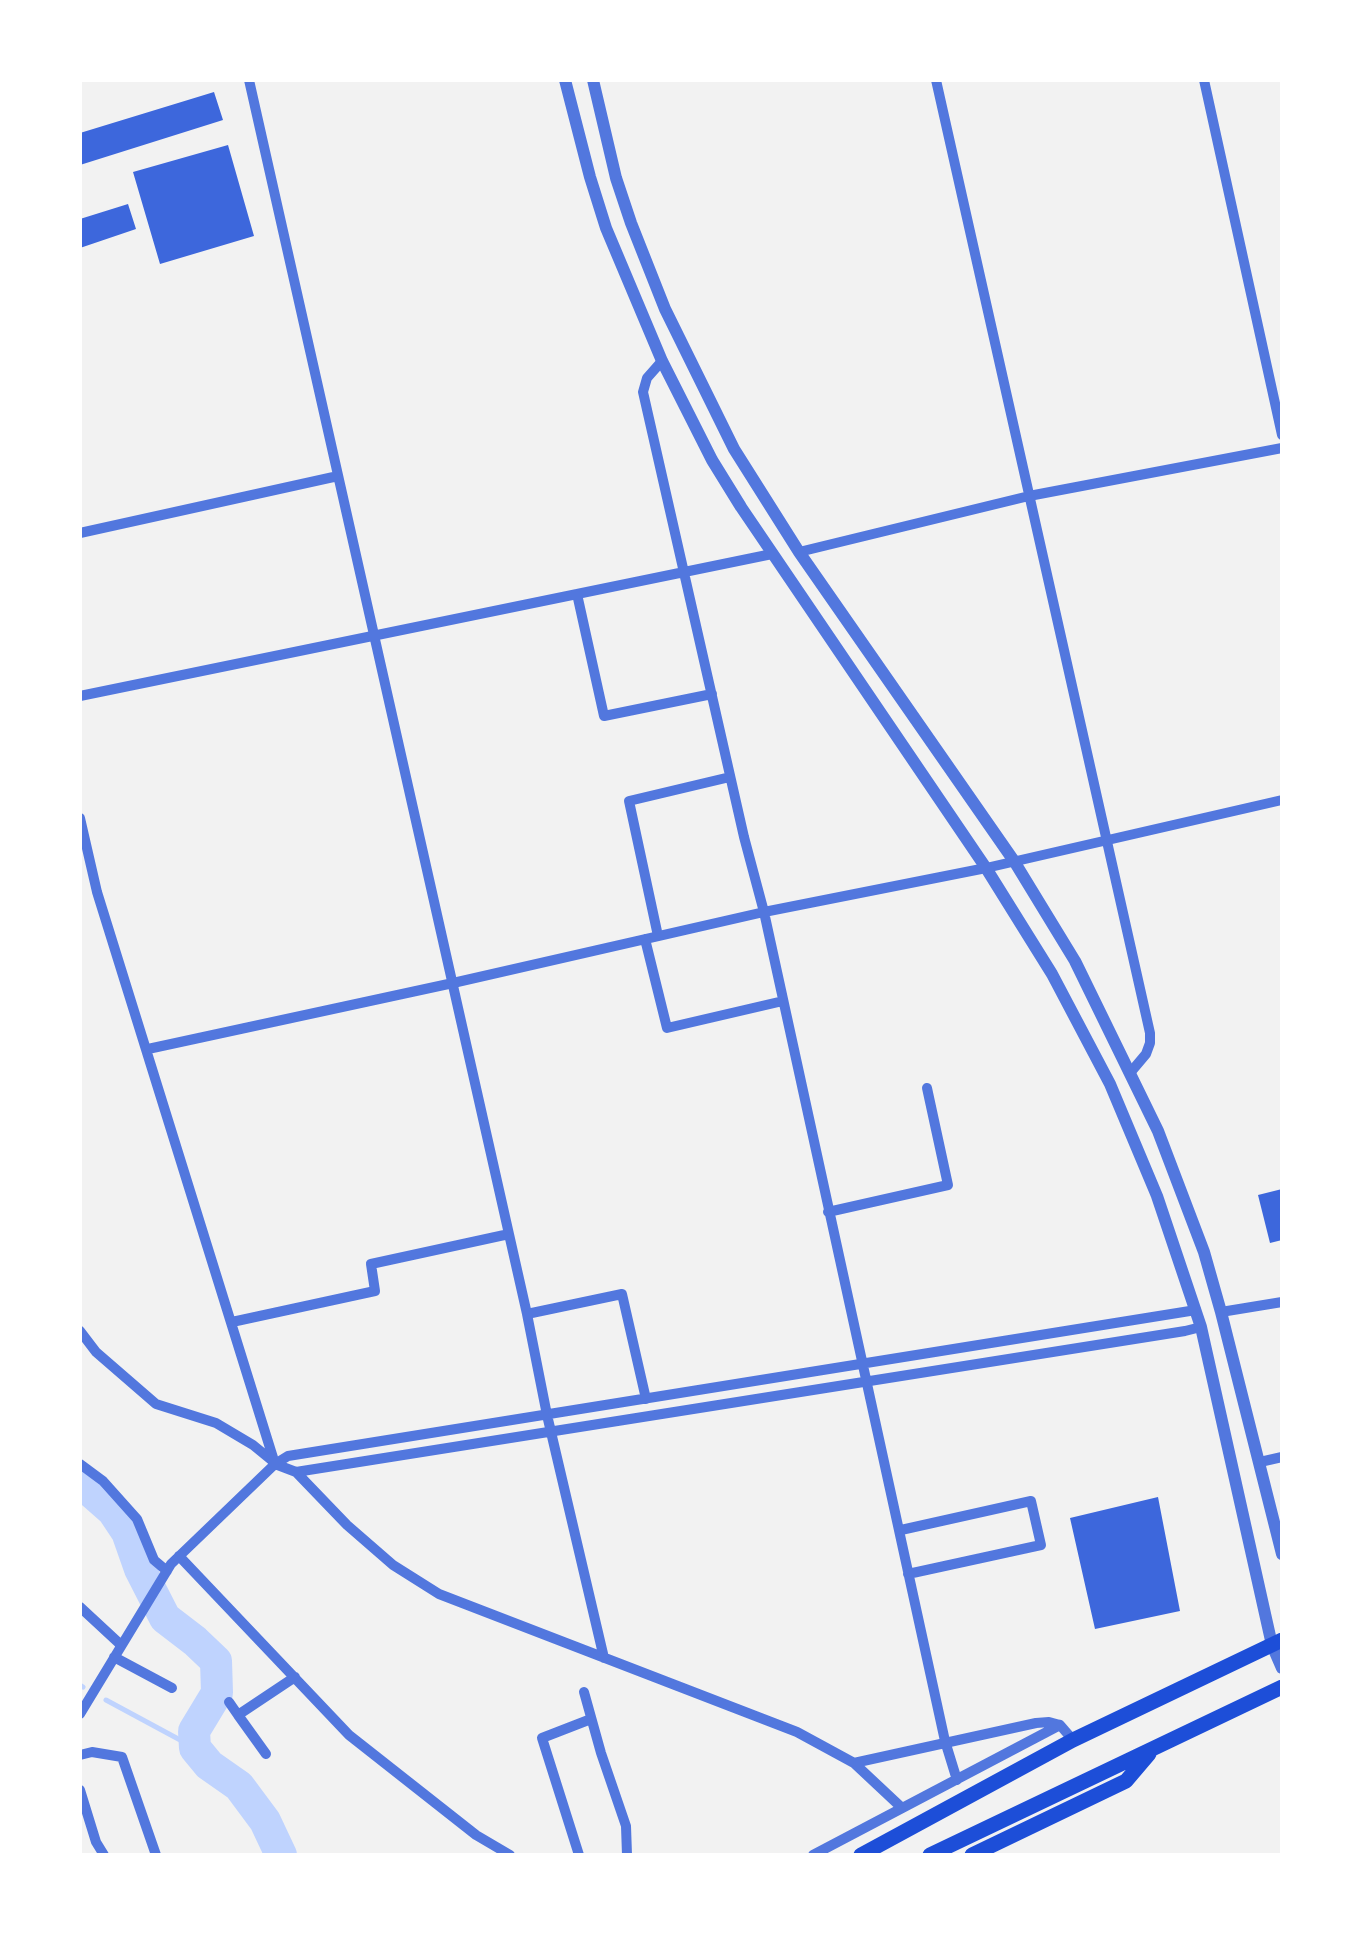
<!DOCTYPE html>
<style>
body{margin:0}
#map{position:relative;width:1362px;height:1935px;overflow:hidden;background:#f2f2f2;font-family:Manrope,sans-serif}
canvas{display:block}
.frame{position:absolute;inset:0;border:82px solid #fff;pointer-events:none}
</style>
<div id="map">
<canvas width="1362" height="1935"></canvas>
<div class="frame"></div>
</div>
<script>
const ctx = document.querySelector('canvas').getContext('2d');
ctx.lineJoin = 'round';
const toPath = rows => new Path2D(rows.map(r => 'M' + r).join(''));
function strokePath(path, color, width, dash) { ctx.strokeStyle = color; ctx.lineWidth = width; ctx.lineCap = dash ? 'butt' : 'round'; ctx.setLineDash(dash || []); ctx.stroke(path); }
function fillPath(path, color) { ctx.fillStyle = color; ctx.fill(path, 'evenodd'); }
const stream = toPath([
 [80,1685,83,1687],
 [106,1700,195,1748]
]);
const river = toPath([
 [80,1482,113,1511,127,1532,140,1569,165,1618,195,1641,216,1661,217,1693,194,1731,195,1748,209,1765,239,1786,265,1821,281,1855]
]);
const building = toPath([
 [214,92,223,120,80,165,80,133],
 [228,145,254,236,160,264,133,172],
 [128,204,136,229,80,248,80,219],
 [1282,1189,1282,1240,1270,1243,1258,1195],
 [1158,1497,1180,1611,1095,1629,1070,1518]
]);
const minor = toPath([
 [249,80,527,1314,547,1415,604,1658],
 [936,80,1150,1033,1150,1043,1146,1054,1130,1073],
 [1204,80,1282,435],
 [662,361,647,378,643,392,744,837,764,912,945,1741,957,1780],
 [80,533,338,476],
 [799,552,1029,496,1282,448],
 [577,594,604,716,712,694],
 [80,696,772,554],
 [80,818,97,892,275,1464,296,1472,347,1525,393,1565,439,1594,797,1732,854,1763,902,1808],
 [658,936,629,801,730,777],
 [645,939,667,1028,783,1001],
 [148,1049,453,983,764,912,986,868,1282,800],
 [828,1212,948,1185,927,1088],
 [1221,1312,1282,1302],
 [527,1314,622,1294,646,1399],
 [232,1322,375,1291,371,1264,509,1234],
 [80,1331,96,1352,156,1404,216,1423,253,1445,275,1463],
 [1260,1462,1282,1457],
 [80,1464,103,1481,137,1519,154,1560,167,1571],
 [296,1472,1185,1331,1201,1327],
 [901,1530,1031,1501,1041,1545,908,1574],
 [179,1556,349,1735,476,1835,510,1855],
 [80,1607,121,1645],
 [114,1657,172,1688],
 [584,1692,601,1753,626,1826,627,1855],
 [229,1702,238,1715],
 [80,1714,171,1564,275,1464,288,1456,1196,1310],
 [266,1754,238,1715,295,1677],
 [80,1755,92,1752,122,1757,156,1855],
 [854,1763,1036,1723,1049,1722,1060,1725],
 [80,1790,96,1842,104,1855],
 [579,1855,542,1738,591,1719],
 [813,1855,1060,1725,1073,1740]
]);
const tertiary = toPath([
 [565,80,590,177,606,228,662,361,712,460,741,507,986,868,1052,974,1110,1084,1157,1196,1201,1327,1272,1645,1282,1668],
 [593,80,616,178,631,223,665,309,734,449,799,552,1014,861,1075,961,1158,1131,1204,1252,1221,1312,1282,1554]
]);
const trunk = toPath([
 [861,1855,1073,1740,1282,1640],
 [930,1855,1282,1687],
 [972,1855,1126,1781,1149,1754]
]);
strokePath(stream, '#bfd3fe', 5);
strokePath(river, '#bfd3fe', 32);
fillPath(building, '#3d67dc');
strokePath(minor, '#5277de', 10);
strokePath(tertiary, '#5277de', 12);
strokePath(trunk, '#1d4ed8', 15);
</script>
